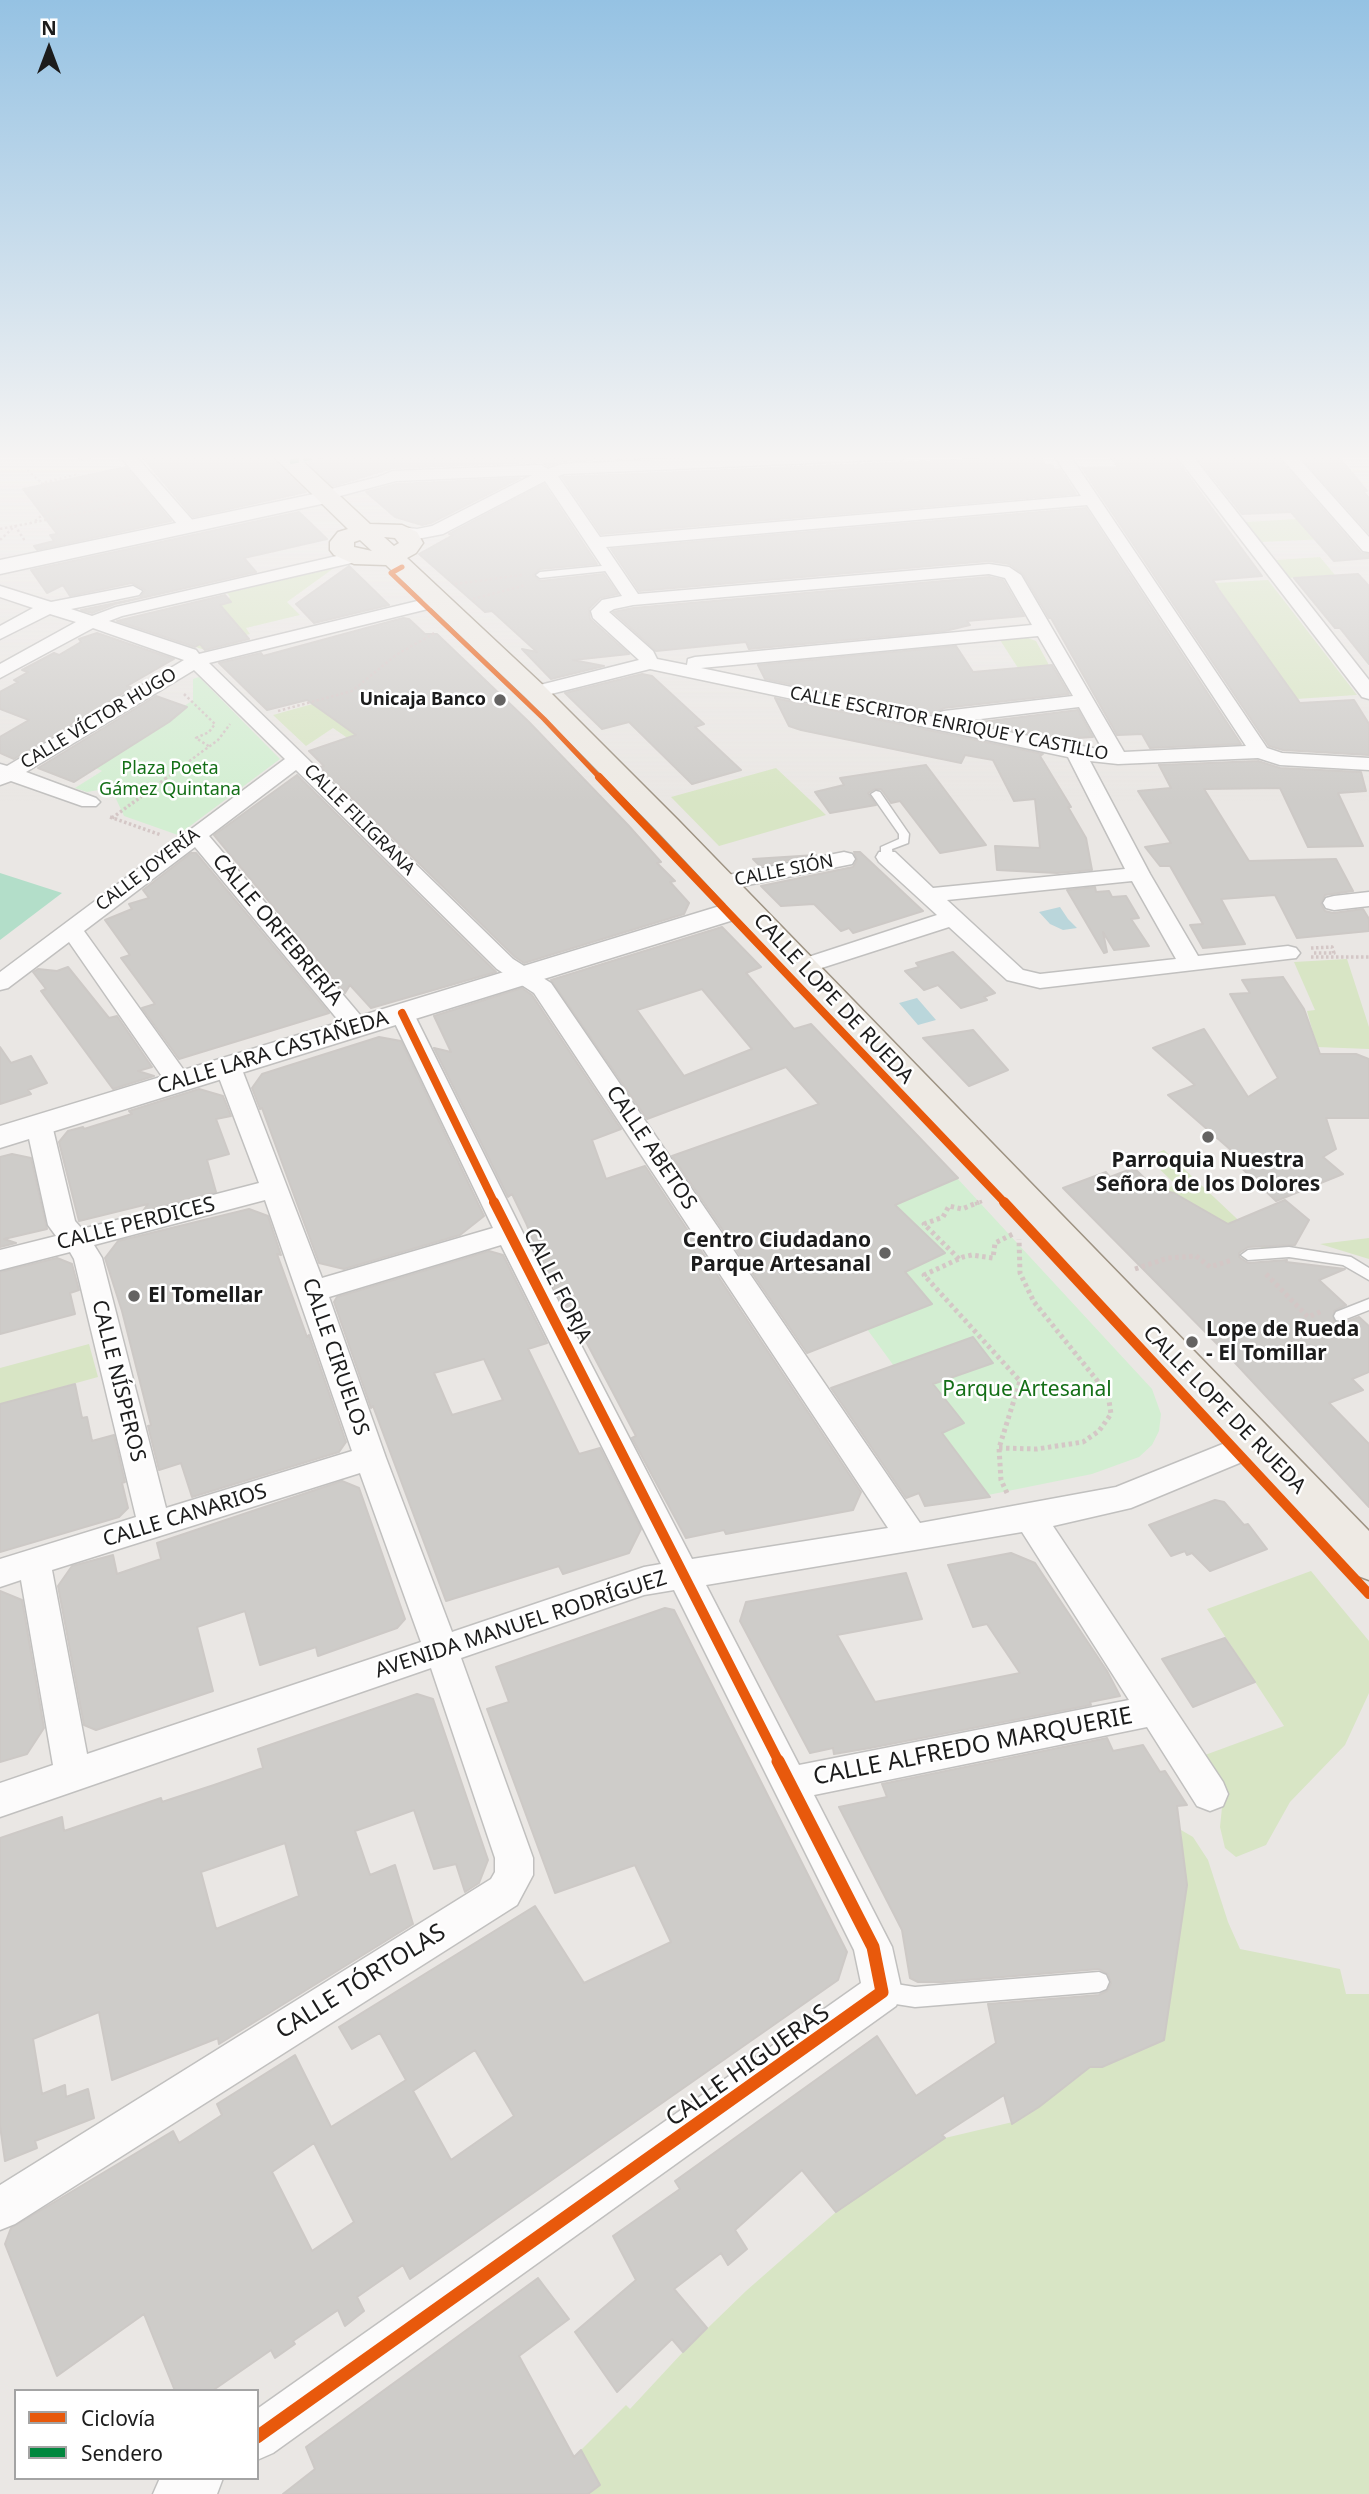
<!DOCTYPE html>
<meta charset="utf-8">
<style>
body{margin:0}
#map{position:relative;width:1369px;height:2494px;overflow:hidden;background:#eae7e4;font-family:"Noto Sans",sans-serif}
canvas{display:block}
.legend{position:absolute;left:14px;top:2389px;width:245px;height:91px;box-sizing:border-box;background:#fff;border:2px solid #a4a4a4;margin:0;padding:9px 12px;list-style:none;font-size:21px;color:#1c1c1c}
.legend li{display:flex;align-items:center;gap:14px;height:35px}
.legend b{width:35px;border:2px solid #a4a4a4}
.north{position:absolute;left:14px;top:14px;width:70px;height:70px;-webkit-text-stroke:5px #fff;paint-order:stroke;rotate:0deg;font-size:19px;font-weight:700;line-height:28px;text-align:center;color:#1c1c1c}
.north::after{content:'';display:block;margin:auto;width:24px;height:32px;background:#1c1c1c;clip-path:polygon(50% 0,100% 100%,50% 72%,0 100%)}
</style>
<div id="map">
<canvas width="1369" height="2494"></canvas>
<ul class="legend">
<li><b style="height:9px;background:#e8590c"></b>Ciclovía</li>
<li><b style="height:9px;background:#00873e"></b>Sendero</li>
</ul>
<div class="north">N</div>
</div>
<script>
const ctx = document.querySelector('canvas').getContext('2d');
ctx.lineJoin = 'round';
function fillPath(path, color) { ctx.fillStyle = color; ctx.fill(path, 'evenodd'); }
const toPath = rows => new Path2D(rows.map(r => 'M' + r).join(''));
function strokePath(path, color, width, dash) { ctx.strokeStyle = color; ctx.lineWidth = width; ctx.lineCap = dash ? 'butt' : 'round'; ctx.setLineDash(dash || []); ctx.stroke(path); }
function label(font, color, halo, rows, align = 'center') {
  ctx.font = font + ' "Noto Sans",sans-serif'; ctx.lineWidth = 5; ctx.setLineDash([]); ctx.textBaseline = 'middle'; ctx.strokeStyle = halo; ctx.fillStyle = color; for (const [text, x, y, turn = 0] of rows) {
    ctx.save(); ctx.translate(x, y); ctx.rotate((+turn || 0) * Math.PI / 180); ctx.textAlign = isNaN(turn) ? turn : align; if (halo) ctx.strokeText(text, 0, 0); ctx.fillText(text, 0, 0); ctx.restore();
  }
}
const grass = toPath([
 [1330,517,1348,538,1262,542,1245,522],
 [1320,557,1335,575,1290,578,1276,560],
 [334,568,287,602,300,615,246,628,250,634,234,638,238,643,205,650,164,637,230,597,227,593],
 [1268,580,1357,695,1296,699,1215,583],
 [1025,637,1036,641,1049,665,1018,668,1000,640],
 [323,701,370,739,346,737,333,728,306,746,273,715],
 [776,768,826,815,719,846,671,797],
 [1347,959,1369,1027,1369,1049,1317,1047,1307,1011,1315,1010,1294,962],
 [1164,1150,1269,1249,1265,1250,1210,1214,1166,1190,1175,1184,1147,1157],
 [1369,1238,1369,1259,1320,1244],
 [89,1344,98,1377,0,1404,0,1368],
 [1311,1571,1369,1641,1369,1693,1345,1745,1290,1802,1266,1845,1236,1857,1225,1848,1220,1827,1224,1788,1205,1755,1284,1726,1207,1609],
 [1181,1830,1193,1837,1208,1860,1228,1922,1240,1949,1340,1969,1346,1994,1369,1994,1369,2494,588,2494,600,2484,581,2450,626,2405,630,2409,683,2352,746,2291,836,2212,945,2138,1017,2121,1036,2109,1082,2074,1081,2068,1092,2067,1091,2059,1164,2040,1186,1892]
]);
const park = toPath([
 [199,677,280,759,178,835,124,816,111,788,87,792,75,788,102,771,96,768,193,700,193,679],
 [957,1178,1152,1389,1161,1414,1159,1431,1152,1445,1139,1457,1092,1474,988,1495,802,1240]
]);
const pitch = toPath([
 [0,873,62,893,0,940]
]);
const water = toPath([
 [1060,907,1068,919,1077,928,1063,930,1050,924,1039,912],
 [917,998,936,1020,918,1025,899,1003]
]);
const building = toPath([
 [140,454,268,454,306,492,193,517,140,454],
 [339,454,437,455,737,454,562,461,548,466,541,462,393,468,333,486,309,464,339,454],
 [1172,454,1262,576,1213,580,1219,590,1300,703,1354,700,1369,724,1369,755,1283,750,1269,746,1082,468,1118,467,1109,455,1172,454],
 [1194,454,1275,454,1361,553,1369,554,1369,558,1334,561,1291,512,1242,514,1194,454],
 [1298,454,1336,454,1367,491,1363,491,1369,498,1369,533,1298,454],
 [1029,457,1041,458,1045,465,1052,465,1055,470,1060,469,1076,494,601,534,562,477,1029,457],
 [126,467,171,521,37,550,34,546,54,541,50,535,57,534,23,489,126,467],
 [520,478,431,523,422,525,395,517,366,492,396,484,520,478],
 [544,484,597,564,540,569,533,575,540,581,604,574,618,594,600,598,589,609,590,619,629,654,573,660,604,666,551,679,522,649,537,652,492,611,485,612,419,554,453,535,449,534,544,484],
 [1086,508,1241,744,1150,748,1142,734,1117,735,1051,618,1049,618,1023,574,1009,564,989,561,639,591,611,549,1086,508],
 [299,512,327,539,244,558,256,572,115,604,92,613,81,610,140,598,145,590,132,583,70,596,63,585,47,593,31,570,299,512],
 [349,566,389,605,314,623,296,604,349,566],
 [1358,574,1369,586,1369,664,1340,628,1335,628,1294,578,1358,574],
 [989,577,1003,580,1024,616,967,621,970,625,945,631,749,649,746,642,656,651,613,612,633,608,989,577],
 [225,595,231,602,220,605,249,639,205,650,200,644,195,647,117,621,225,595],
 [403,618,409,619,425,634,437,634,529,722,628,825,661,862,657,863,675,881,670,882,689,903,684,914,524,963,515,957,320,767,324,766,309,751,356,735,307,700,267,710,219,663,261,653,263,656,403,618],
 [97,633,174,659,127,686,132,688,14,759,0,753,0,737,29,720,0,709,0,692,18,682,14,680,28,672,22,670,54,653,59,655,81,642,79,639,97,633],
 [956,646,973,672,1052,665,1069,694,944,708,933,714,765,679,758,665,956,646],
 [642,674,652,676,704,724,695,727,741,770,692,784,629,722,602,729,565,693,642,674],
 [156,696,187,707,169,722,74,782,38,768,156,696],
 [775,698,1043,754,1040,756,1071,807,1068,807,1086,838,1092,870,1057,873,997,870,995,846,1040,848,1035,799,1014,801,993,760,965,755,961,763,801,730,789,726,775,698],
 [1078,710,1093,737,1060,739,973,723,1078,710],
 [1258,761,1280,768,1361,772,1366,791,1338,793,1363,846,1308,847,1280,788,1204,789,1249,861,1336,859,1353,891,1325,895,1321,904,1325,911,1333,913,1363,909,1369,919,1369,931,1297,938,1275,895,1221,899,1245,944,1203,948,1190,925,1203,924,1170,866,1160,866,1145,847,1171,843,1138,791,1171,788,1159,765,1258,761],
 [926,765,986,845,940,853,900,801,891,803,881,789,875,789,868,793,876,805,830,813,815,792,844,785,840,778,926,765],
 [297,775,495,971,496,972,371,1008,350,985,345,993,214,835,297,775],
 [854,852,860,852,923,911,853,933,849,928,841,931,814,904,781,906,761,886,853,867,857,860,854,852],
 [191,853,196,853,329,1013,179,1059,142,1008,155,1004,121,958,130,955,105,920,132,909,129,904,149,898,143,890,191,853],
 [816,855,760,866,753,859,816,855],
 [1095,887,1096,892,1109,891,1112,897,1126,896,1139,918,1131,919,1149,946,1114,950,1103,932,1107,952,1104,953,1067,890,1095,887],
 [722,927,761,967,746,973,794,1029,811,1024,958,1178,895,1205,945,1253,905,1272,932,1304,807,1353,672,1156,819,1104,786,1067,647,1119,551,980,722,927],
 [702,989,752,1049,684,1076,637,1010,702,989],
 [953,952,995,993,984,997,987,1000,961,1008,938,985,924,990,905,971,919,967,916,963,953,952],
 [68,967,109,1018,117,1016,152,1067,138,1071,154,1076,113,1089,41,991,46,989,33,972,38,969,57,971,68,967],
 [1283,977,1304,1009,1320,1054,1356,1054,1369,1059,1369,1118,1326,1118,1336,1149,1323,1157,1343,1174,1276,1201,1226,1153,1232,1151,1168,1095,1195,1085,1153,1048,1204,1029,1248,1097,1278,1078,1230,994,1250,993,1242,980,1283,977],
 [522,988,532,995,621,1129,592,1140,606,1179,645,1166,861,1492,853,1510,726,1534,724,1530,686,1538,632,1438,636,1436,581,1332,578,1333,543,1266,526,1223,512,1194,508,1197,434,1048,451,1052,434,1016,522,988],
 [973,1030,1008,1070,969,1086,923,1038,973,1030],
 [379,1037,401,1041,484,1216,460,1235,344,1269,319,1263,262,1108,260,1109,252,1088,262,1074,379,1037],
 [0,1047,11,1063,31,1056,47,1083,28,1090,31,1094,0,1104,0,1047],
 [199,1089,223,1096,231,1116,216,1119,229,1154,207,1160,216,1192,143,1211,148,1204,79,1221,59,1142,68,1131,83,1127,84,1129,132,1114,129,1111,199,1089],
 [12,1154,31,1158,47,1229,4,1239,16,1243,0,1247,0,1157,12,1154],
 [1131,1169,1136,1170,1156,1189,1174,1193,1228,1224,1285,1200,1309,1220,1295,1245,1248,1247,1239,1253,1239,1257,1248,1263,1287,1260,1286,1262,1345,1269,1319,1280,1346,1305,1334,1311,1334,1321,1342,1323,1359,1317,1369,1326,1369,1372,1352,1379,1363,1390,1329,1403,1369,1444,1369,1507,1225,1352,1063,1188,1106,1172,1110,1177,1131,1169],
 [249,1209,268,1216,281,1255,277,1254,307,1337,309,1335,346,1442,339,1452,192,1497,181,1463,159,1470,148,1426,151,1425,122,1311,105,1258,118,1241,249,1209],
 [489,1251,503,1255,547,1343,528,1349,579,1454,600,1448,641,1529,629,1553,563,1574,559,1566,446,1601,373,1406,371,1408,334,1302,337,1297,489,1251],
 [484,1359,503,1400,452,1415,434,1373,484,1359],
 [57,1258,72,1264,79,1290,70,1293,75,1314,0,1334,0,1272,57,1258],
 [973,1337,993,1363,933,1384,964,1423,942,1433,990,1497,925,1506,919,1493,906,1498,831,1388,973,1337],
 [75,1384,82,1418,87,1417,92,1441,114,1435,125,1482,122,1483,128,1508,119,1517,0,1552,0,1404,75,1384],
 [342,1481,359,1488,405,1619,397,1628,318,1656,316,1647,260,1665,245,1611,197,1627,213,1691,96,1730,84,1725,58,1586,72,1566,113,1555,117,1574,161,1559,157,1543,342,1481],
 [1215,1500,1224,1502,1244,1525,1248,1524,1267,1549,1210,1571,1192,1553,1187,1555,1185,1551,1171,1556,1149,1525,1215,1500],
 [1011,1553,1035,1563,1107,1671,1120,1696,1090,1702,1091,1705,870,1748,834,1754,833,1748,810,1753,740,1621,746,1602,906,1573,922,1619,837,1635,875,1702,1020,1673,987,1624,973,1627,948,1565,1011,1553],
 [0,1591,22,1600,44,1728,27,1754,0,1762,0,1591],
 [665,1608,674,1610,847,1952,838,1980,410,2279,403,2265,377,2283,357,2297,364,2311,345,2326,338,2310,293,2341,295,2344,275,2358,271,2350,212,2391,175,2391,144,2314,57,2376,5,2244,11,2228,173,2131,179,2143,222,2115,217,2104,295,2055,331,2127,406,2080,380,2033,352,2049,339,2027,535,1906,584,1983,671,1942,635,1865,555,1893,487,1709,509,1702,496,1667,665,1608],
 [475,2050,514,2116,451,2160,413,2091,475,2050],
 [314,2143,354,2222,312,2251,272,2172,314,2143],
 [1225,1638,1255,1682,1193,1707,1162,1659,1225,1638],
 [417,1694,433,1699,488,1860,479,1883,465,1892,456,1864,434,1869,414,1810,355,1831,370,1875,395,1865,413,1924,219,2044,218,2038,112,2080,99,2012,33,2039,42,2094,65,2085,66,2097,88,2089,94,2118,35,2141,37,2148,5,2161,0,2126,0,1838,62,1817,64,1831,161,1798,162,1802,214,1785,263,1768,258,1749,417,1694],
 [285,1843,299,1896,216,1929,201,1872,285,1843],
 [1107,1738,1113,1751,1143,1745,1160,1772,1165,1771,1187,1805,1177,1806,1187,1885,1164,2040,1102,2067,1090,2067,1039,2107,1012,2124,1004,2095,942,2135,945,2138,836,2212,802,2170,735,2230,747,2249,728,2265,721,2253,674,2289,707,2328,683,2352,672,2339,617,2392,575,2332,636,2280,613,2236,680,2189,675,2181,877,2036,916,2096,996,2043,988,2004,1099,1995,1107,1991,1111,1983,1108,1974,1099,1969,943,1982,918,1982,910,1978,902,1930,839,1807,887,1797,882,1784,1107,1738],
 [538,2278,569,2319,519,2356,574,2457,581,2450,600,2485,588,2494,283,2494,315,2469,306,2447,538,2278]
]);
const pathFar2 = toPath([
 [251,458,259,463],
 [27,470,42,483],
 [61,509,42,483,79,474],
 [35,521,46,512,131,493],
 [0,529,137,502],
 [0,540,15,526,25,541],
 [455,584,522,575],
 [473,599,526,585],
 [184,694,215,724,209,732,196,738,210,747],
 [278,711,352,691,396,655,436,632],
 [165,779,218,740,230,724]
]);
const pathFar1 = toPath([
 [110,817,161,835],
 [112,818,168,777],
 [1311,948,1332,947,1334,953,1314,953],
 [1311,957,1369,957],
 [975,1204,983,1201]
]);
const path = toPath([
 [959,1259,924,1224,943,1217,949,1206,962,1209,979,1202],
 [1135,1269,1168,1258,1196,1256,1210,1267,1232,1260],
 [1266,1274,1308,1317,1322,1311],
 [999,1448,1037,1449,1083,1442,1099,1431,1111,1414,1108,1394,1034,1302,1020,1273,1019,1239],
 [1007,1493,1001,1480,999,1448,1020,1381,924,1275,963,1257,972,1255,993,1258,995,1243,1013,1234]
]);
const service = toPath([
 [86,454,100,454,83,459,79,457,86,454],
 [612,565,615,566,615,570,540,578,536,575,540,572,612,565],
 [876,791,880,792,909,834,908,843,892,849,893,857,887,860,881,857,881,847,899,839,899,834,871,794,876,791],
 [1289,1247,1351,1257,1369,1268,1369,1280,1343,1265,1289,1257,1248,1260,1241,1255,1248,1250,1289,1247],
 [1369,1299,1369,1310,1341,1321,1336,1320,1334,1316,1336,1312,1369,1299],
 [1099,1972,1106,1975,1109,1982,1106,1989,1099,1992,915,2007,883,2002,876,1999,873,1992,876,1985,883,1982,915,1987,1099,1972]
]);
const pedestrian = toPath([
 [313,454,336,454,290,466,284,462,313,454]
]);
const minor = toPath([
 [118,454,134,454,195,523,197,527,195,531,183,531,118,454],
 [796,454,910,454,902,459,564,474,558,476,600,537,1081,496,1053,454,1069,454,1267,748,1282,753,1369,758,1369,770,1280,765,1258,758,1118,764,1090,761,1150,874,1198,956,1288,946,1296,948,1300,953,1296,958,1040,988,1007,980,949,927,809,972,793,972,789,967,793,962,937,915,879,862,876,857,879,852,895,852,933,888,1125,869,1068,757,650,669,535,698,528,696,525,692,528,688,639,660,593,618,591,611,602,600,622,596,545,481,443,534,417,539,396,536,393,532,402,527,417,529,432,526,532,475,396,481,325,500,317,495,319,492,378,477,393,471,541,465,548,469,562,464,796,454],
 [1087,505,1246,746,1124,752,1021,575,1009,567,989,564,638,594,606,547,1087,505],
 [989,574,1005,578,1032,625,695,657,688,659,687,665,657,659,653,651,609,612,614,609,633,605,989,574],
 [1038,636,1073,696,944,711,937,713,934,717,701,668,1038,636],
 [1079,707,1103,750,956,722,1079,707],
 [1132,881,1176,959,1040,974,1023,970,947,900,1132,881],
 [1175,454,1191,454,1369,680,1369,699,1362,697,1175,454],
 [1278,454,1295,454,1369,537,1369,552,1363,551,1278,454],
 [354,552,363,557,360,561,122,616,109,621,196,650,199,654,438,596,444,597,447,601,444,605,209,663,513,959,551,983,920,1523,1116,1487,1255,1431,1266,1434,1270,1443,1266,1452,1131,1508,1053,1526,1223,1782,1228,1794,1223,1806,1210,1811,1197,1806,1147,1727,814,1795,892,1947,902,1992,896,2006,273,2453,257,2460,257,2409,861,1983,854,1950,674,1590,644,1595,461,1658,533,1858,533,1875,517,1905,15,2224,0,2230,0,2185,491,1879,495,1872,495,1858,431,1668,0,1817,0,1783,53,1765,21,1580,0,1587,0,1559,136,1517,74,1259,70,1252,0,1270,0,1250,56,1236,48,1225,26,1125,30,1119,39,1116,48,1119,52,1125,75,1221,82,1229,259,1183,215,1067,219,1061,228,1059,237,1061,241,1067,322,1278,493,1228,390,1013,393,1008,402,1005,411,1008,523,1233,692,1559,888,1528,534,993,497,969,296,770,209,836,366,1022,369,1027,366,1032,357,1035,348,1032,195,847,84,931,188,1076,192,1082,188,1088,179,1090,170,1088,69,942,8,988,0,990,0,972,285,759,194,670,26,772,96,798,100,802,96,806,82,806,11,781,0,785,0,764,7,766,184,660,93,628,0,678,0,664,76,622,50,614,0,639,0,626,33,608,0,597,0,586,51,602,133,586,142,591,139,595,71,609,92,616,116,607,354,552],
 [265,1200,352,1451,166,1508,102,1258,94,1245,265,1200],
 [501,1245,661,1564,644,1567,452,1632,386,1458,329,1297,501,1245],
 [360,1473,421,1642,87,1754,52,1570,360,1473],
 [1022,1532,1129,1700,799,1765,706,1585,1022,1532],
 [844,852,852,854,855,859,852,864,723,890,715,888,712,883,715,878,723,876,844,852],
 [1369,892,1369,906,1334,910,1326,908,1323,903,1326,898,1334,896,1369,892],
 [160,2478,223,2478,217,2494,153,2494,160,2478]
]);
const tertiary = toPath([
 [328,491,335,493,338,497,335,501,0,574,0,560,328,491],
 [746,898,756,901,760,907,756,913,0,1148,0,1126,746,898]
]);
const primary = toPath([
 [271,454,295,454,370,524,402,525,417,532,423,543,416,553,407,558,544,686,678,820,1369,1531,1369,1580,1353,1574,658,832,526,698,386,565,354,564,334,555,330,550,330,542,338,532,348,529,271,454],
 [384,537,395,538,399,543,394,546,384,537],
 [360,540,372,551,354,547,354,542,360,540]
]);
const quiet = toPath([
 [290,462,330,454]
]);
const cyclewayFar3 = toPath([
 [402,567,391,573,544,719,601,779]
]);
const cyclewayFar2 = toPath([
 [599,777,1006,1204],
 [402,1013,495,1204]
]);
const cyclewayFar1 = toPath([
 [494,1202,779,1762],
 [1004,1202,1369,1594]
]);
const cycleway = toPath([
 [257,2437,882,1992,873,1947,778,1761]
]);
const markers = [
 [500,700,7,"#646362"],
 [1208,1137,7,"#646362"],
 [885,1253,7,"#646362"],
 [134,1296,7,"#646362"],
 [1192,1342,7,"#646362"]
];
const farPoinames = [
 ["Unicaja Banco",486,700]
];
const farStreetnames = [
 ["CALLE VÍCTOR HUGO",99,719,-31],
 ["CALLE ESCRITOR ENRIQUE Y CASTILLO",949,724,11],
 ["CALLE FILIGRANA",359,820,45],
 ["CALLE JOYERÍA",148,870,-37],
 ["CALLE SIÓN",784,871,-11]
];
const farParknames = [
 ["Plaza Poeta",170,769],
 ["Gámez Quintana",170,790]
];
const streetNames = [
 ["CALLE ORFEBRERÍA",277,930,50],
 ["CALLE LOPE DE RUEDA",833,999,47],
 ["CALLE LARA CASTAÑEDA",273,1053,-17],
 ["CALLE ABETOS",651,1148,56],
 ["CALLE PERDICES",136,1224,-14],
 ["CALLE FORJA",557,1286,63],
 ["CALLE CIRUELOS",335,1357,71],
 ["CALLE NÍSPEROS",118,1381,76],
 ["CALLE LOPE DE RUEDA",1224,1410,46],
 ["CALLE CANARIOS",185,1516,-17],
 ["AVENIDA MANUEL RODRÍGUEZ",521,1625,-18]
];
const poiNames = [
 ["Parroquia Nuestra",1208,1161,"center"],
 ["Señora de los Dolores",1208,1185,"center"],
 ["Centro Ciudadano",871,1241,"right"],
 ["Parque Artesanal",871,1265,"right"],
 ["El Tomellar",148,1296],
 ["Lope de Rueda",1206,1330],
 ["- El Tomillar",1206,1354]
];
const parkNames = [
 ["Parque Artesanal",1027,1390]
];
const nearStreetnames = [
 ["CALLE ALFREDO MARQUERIE",973,1747,-11],
 ["CALLE TÓRTOLAS",361,1982,-32],
 ["CALLE HIGUERAS",748,2066,-35]
];
fillPath(grass, '#d8e5c5');
fillPath(park, '#d3eed2');
fillPath(pitch, '#b3dec9');
fillPath(water, '#bad6db');
fillPath(building, '#ceccc9');
strokePath(building, '#cdc9c6', 2);
strokePath(service, '#c1c0bf', 3);
strokePath(pedestrian, '#c1c0bf', 3);
strokePath(minor, '#c1c0bf', 3);
strokePath(tertiary, '#c1c0bf', 3);
strokePath(primary, '#9e9383', 3);
strokePath(pathFar2, '#d4c7c6', 2.5, [2.5, 2.5]);
strokePath(pathFar1, '#d4c7c6', 3.5, [2.5, 2.5]);
strokePath(path, '#d4c7c6', 5, [3.5, 3.5]);
fillPath(service, '#fcfbfb');
fillPath(pedestrian, '#fcfbfb');
fillPath(minor, '#fcfbfb');
fillPath(tertiary, '#fcfbfb');
fillPath(primary, '#eeeae4');
strokePath(quiet, '#00873e', 4.5, [9, 4.5]);
strokePath(cyclewayFar3, '#e8590c', 5);
strokePath(cyclewayFar2, '#e8590c', 8);
strokePath(cyclewayFar1, '#e8590c', 10);
strokePath(cycleway, '#e8590c', 13);
const sky = ctx.createLinearGradient(0, 0, 0, 803);
sky.addColorStop(0, '#95c2e3');
sky.addColorStop(0.57, '#f6f4f3');
sky.addColorStop(1, '#f6f4f300');
ctx.fillStyle = sky;
ctx.fillRect(0, 0, 1369, 803);
for (const [x, y, r, color] of markers) { const dot = new Path2D(); dot.arc(x, y, r, 0, 2 * Math.PI); ctx.fillStyle = color; ctx.fill(dot); strokePath(dot, '#fff', 2.5); }
label('bold 18px', '#1c1c1c', '#fff', farPoinames, 'right');
label('18px', '#1c1c1c', '#fff', farStreetnames);
label('18px', '#146f17', '#fff', farParknames);
label('21px', '#1c1c1c', '#fff', streetNames);
label('bold 21px', '#1c1c1c', '#fff', poiNames, 'left');
label('21px', '#146f17', '#fff', parkNames);
label('24px', '#1c1c1c', '#fff', nearStreetnames);
</script>
